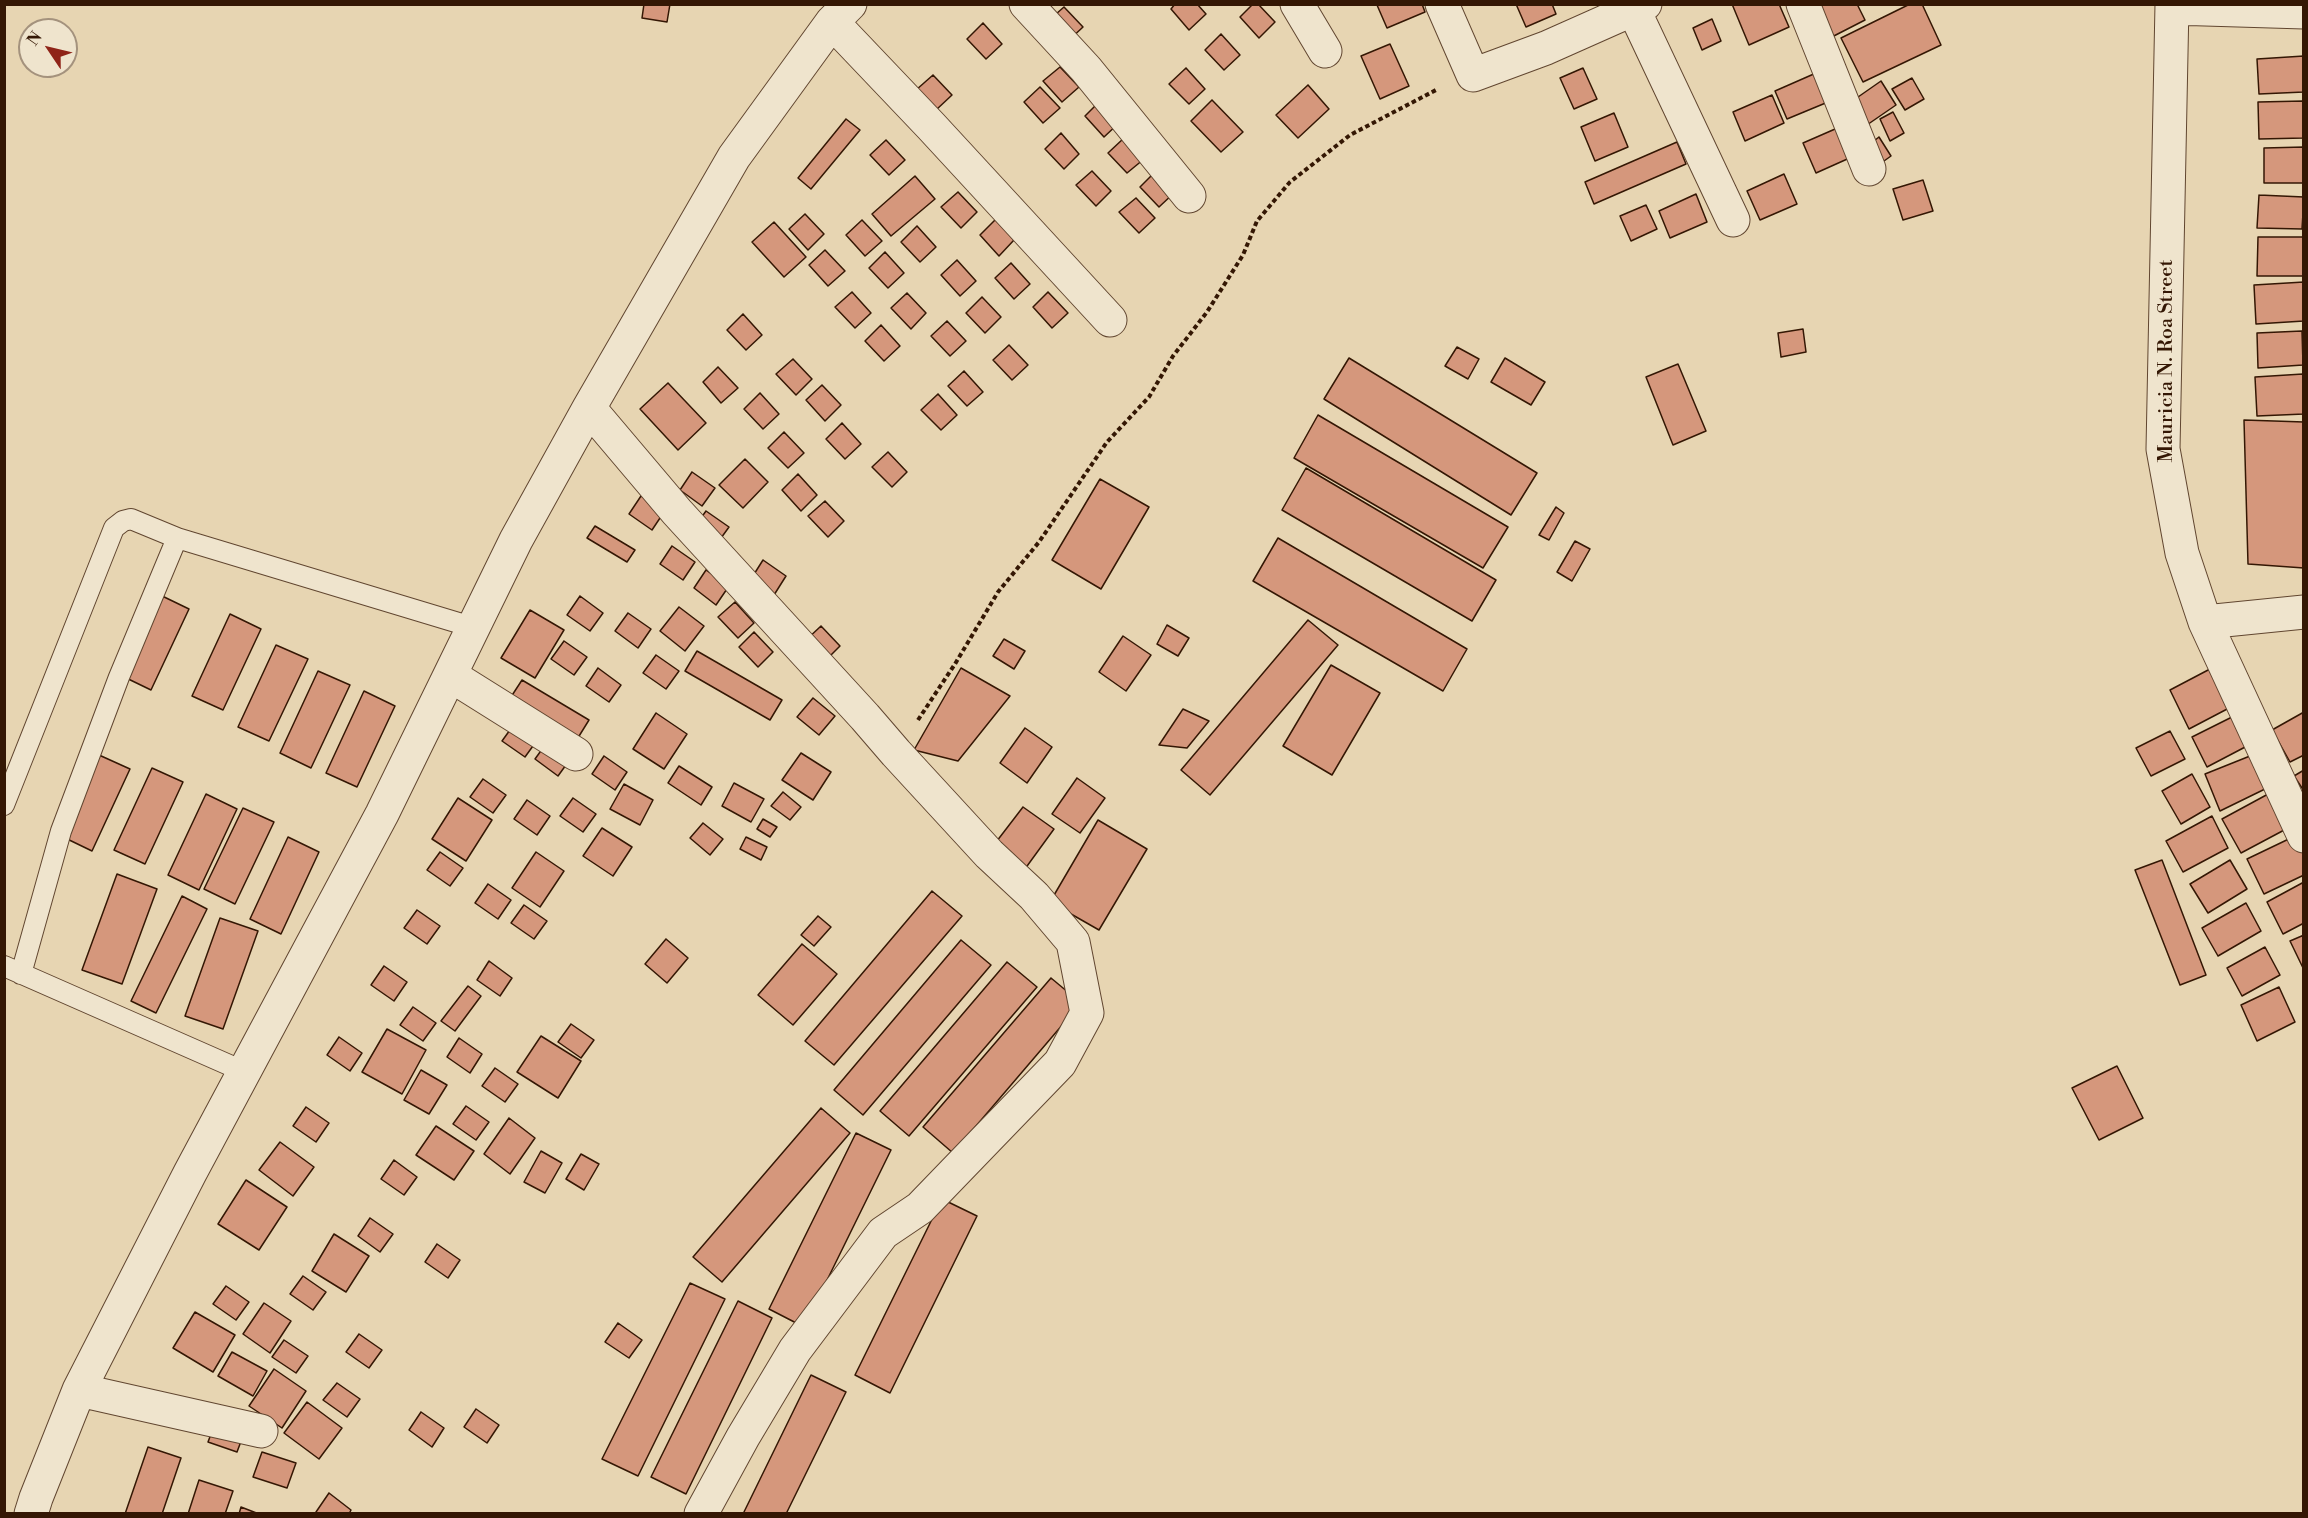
<!DOCTYPE html>
<style>
body{margin:0}
#map{position:relative;width:2308px;height:1518px;overflow:hidden;background:#e7d5b2;font-family:"Libre Bodoni",serif}
canvas{display:block}
.frame{position:absolute;inset:0;border:6px solid #341704;pointer-events:none}
.north{position:absolute;left:18px;top:18px;width:60px;height:60px;box-sizing:border-box;background:#efe4cd;border:2px solid #a4927d;border-radius:50%;rotate:305deg;font-size:16px;font-weight:700;line-height:24px;text-align:center;color:#341704}
.north::after{content:'';display:block;margin:auto;width:21px;height:27px;background:#8f2418;clip-path:polygon(50% 0,100% 100%,50% 72%,0 100%)}
</style>
<div id="map">
<canvas width="2308" height="1518"></canvas>
<div class="frame"></div>
<div class="north">N</div>
</div>
<script>
const ctx = document.querySelector('canvas').getContext('2d');
ctx.lineJoin = 'round';
function fillPath(path, color) { ctx.fillStyle = color; ctx.fill(path, 'evenodd'); }
const toPath = rows => new Path2D(rows.map(r => 'M' + r).join(''));
function strokePath(path, color, width, dash) { ctx.strokeStyle = color; ctx.lineWidth = width; ctx.lineCap = dash ? 'butt' : 'round'; ctx.setLineDash(dash || []); ctx.stroke(path); }
function label(font, color, halo, rows, align = 'center') {
  ctx.font = font + ' "Libre Bodoni",serif'; ctx.lineWidth = 4.5; ctx.setLineDash([]); ctx.textBaseline = 'middle'; ctx.strokeStyle = halo; ctx.fillStyle = color; for (const [text, x, y, turn = 0] of rows) {
    ctx.save(); ctx.translate(x, y); ctx.rotate((+turn || 0) * Math.PI / 180); ctx.textAlign = isNaN(turn) ? turn : align; if (halo) ctx.strokeText(text, 0, 0); ctx.fillText(text, 0, 0); ctx.restore();
  }
}
const building = toPath([
 [644,4,670,4,667,22,642,18,644,4],
 [1175,4,1197,4,1206,14,1189,30,1171,9,1175,4],
 [1253,4,1258,4,1275,22,1259,38,1240,17,1253,4],
 [1422,4,1425,12,1387,28,1377,5,1422,4],
 [1516,4,1552,4,1556,14,1526,27,1516,4],
 [1732,4,1779,4,1789,27,1749,45,1732,4],
 [1808,4,1857,4,1865,20,1826,40,1808,4],
 [1910,4,1922,4,1941,45,1863,82,1841,38,1910,4],
 [1064,7,1083,27,1067,42,1048,21,1064,7],
 [1712,19,1721,41,1702,50,1693,28,1712,19],
 [983,23,1002,44,986,59,967,39,983,23],
 [1221,34,1240,55,1224,70,1205,50,1221,34],
 [1390,44,1409,86,1380,99,1361,56,1390,44],
 [2304,56,2304,92,2259,94,2257,59,2304,56],
 [1060,67,1079,87,1062,102,1043,81,1060,67],
 [1186,68,1205,89,1189,104,1169,84,1186,68],
 [1583,68,1597,99,1574,109,1560,78,1583,68],
 [1816,73,1828,102,1787,119,1775,91,1816,73],
 [933,75,952,95,936,110,916,90,933,75],
 [1912,78,1924,99,1905,110,1892,89,1912,78],
 [1881,81,1896,105,1864,127,1848,104,1881,81],
 [1308,85,1329,109,1298,138,1276,115,1308,85],
 [1040,87,1060,108,1043,123,1024,102,1040,87],
 [1772,95,1784,123,1745,141,1733,112,1772,95],
 [1212,100,1243,132,1221,152,1191,121,1212,100],
 [1100,101,1120,122,1104,137,1085,116,1100,101],
 [2304,101,2304,138,2259,139,2258,102,2304,101],
 [1893,112,1904,133,1890,141,1880,119,1893,112],
 [1614,113,1628,147,1595,161,1581,127,1614,113],
 [846,119,860,130,811,189,798,178,846,119],
 [1842,126,1854,156,1816,173,1803,143,1842,126],
 [1061,133,1079,154,1064,169,1045,149,1061,133],
 [1879,137,1891,156,1877,166,1865,148,1879,137],
 [1124,138,1144,159,1127,173,1108,153,1124,138],
 [886,140,905,160,889,175,870,155,886,140],
 [1677,142,1686,164,1594,204,1585,182,1677,142],
 [2304,147,2304,183,2264,183,2264,148,2304,147],
 [1092,171,1111,191,1096,206,1076,185,1092,171],
 [1156,171,1175,192,1159,207,1140,187,1156,171],
 [1784,174,1797,204,1760,220,1747,191,1784,174],
 [915,176,935,199,891,236,872,214,915,176],
 [1923,180,1933,211,1903,220,1893,189,1923,180],
 [958,192,977,212,961,228,941,207,958,192],
 [1696,194,1707,222,1670,238,1659,211,1696,194],
 [2259,195,2304,197,2302,229,2257,228,2259,195],
 [1136,198,1155,218,1139,233,1119,212,1136,198],
 [1646,205,1657,229,1631,241,1620,216,1646,205],
 [805,214,824,234,808,250,789,229,805,214],
 [996,219,1014,240,999,256,980,235,996,219],
 [862,220,882,241,865,256,846,235,862,220],
 [774,222,806,257,784,277,752,242,774,222],
 [917,226,936,247,920,262,901,242,917,226],
 [2258,237,2304,237,2304,276,2257,276,2258,237],
 [825,250,845,271,828,286,809,265,825,250],
 [885,252,904,273,888,288,869,268,885,252],
 [957,260,976,281,960,296,941,275,957,260],
 [1011,263,1030,284,1014,299,995,278,1011,263],
 [2304,282,2304,321,2256,324,2254,285,2304,282],
 [852,292,871,313,855,328,835,307,852,292],
 [1048,292,1068,313,1052,328,1033,307,1048,292],
 [907,293,926,313,911,329,891,308,907,293],
 [982,297,1001,317,985,333,966,313,982,297],
 [743,314,762,335,746,350,727,330,743,314],
 [947,321,966,341,950,356,931,336,947,321],
 [881,325,900,346,884,361,865,341,881,325],
 [1803,329,1806,352,1781,357,1778,333,1803,329],
 [2302,331,2303,365,2258,368,2257,333,2302,331],
 [1009,345,1028,365,1012,380,993,360,1009,345],
 [1457,347,1479,359,1468,379,1445,366,1457,347],
 [1349,358,1537,473,1511,515,1324,399,1349,358],
 [1505,358,1545,382,1531,405,1491,382,1505,358],
 [793,359,812,379,796,395,776,374,793,359],
 [1678,364,1706,431,1673,445,1646,377,1678,364],
 [718,367,738,388,721,403,703,382,718,367],
 [964,371,983,392,967,406,948,386,964,371],
 [2303,374,2304,414,2257,416,2255,377,2303,374],
 [668,383,706,423,678,450,640,409,668,383],
 [822,385,841,405,825,421,806,400,822,385],
 [760,393,779,414,763,429,744,409,760,393],
 [938,394,957,415,941,430,921,410,938,394],
 [1318,415,1508,527,1483,568,1294,458,1318,415],
 [2244,420,2304,422,2304,568,2248,564,2244,420],
 [842,423,861,444,845,459,826,439,842,423],
 [784,432,804,453,788,468,768,448,784,432],
 [888,452,907,472,892,487,872,467,888,452],
 [745,459,768,482,743,508,719,485,745,459],
 [1306,468,1496,580,1472,621,1282,510,1306,468],
 [692,472,715,488,702,506,680,490,692,472],
 [798,474,817,495,801,511,782,490,798,474],
 [1100,479,1149,507,1101,589,1052,560,1100,479],
 [641,496,664,512,652,530,629,514,641,496],
 [825,501,844,521,828,537,808,516,825,501],
 [1556,507,1564,513,1549,540,1539,535,1556,507],
 [706,511,729,527,716,545,693,529,706,511],
 [595,526,635,550,627,562,587,538,595,526],
 [1278,538,1467,649,1443,691,1253,581,1278,538],
 [1575,541,1590,549,1572,581,1557,572,1575,541],
 [672,546,695,562,683,580,660,564,672,546],
 [763,560,786,576,774,595,751,579,763,560],
 [706,570,729,586,716,605,694,588,706,570],
 [158,594,189,609,151,690,120,675,158,594],
 [580,596,603,613,590,631,567,615,580,596],
 [735,602,754,623,738,638,718,617,735,602],
 [679,607,704,626,685,651,660,631,679,607],
 [530,610,564,630,535,678,501,658,530,610],
 [628,613,651,629,638,648,615,631,628,613],
 [230,614,261,629,223,710,192,696,230,614],
 [1308,620,1338,645,1210,795,1181,770,1308,620],
 [1167,625,1189,638,1178,656,1157,644,1167,625],
 [821,626,840,646,824,662,805,641,821,626],
 [754,632,773,652,758,667,739,647,754,632],
 [1123,636,1151,655,1126,691,1099,672,1123,636],
 [1004,639,1025,651,1014,669,993,656,1004,639],
 [564,641,587,657,574,675,551,659,564,641],
 [276,645,308,659,269,741,238,727,276,645],
 [697,651,782,700,770,720,685,671,697,651],
 [656,655,679,671,666,689,643,673,656,655],
 [1331,665,1380,693,1332,775,1283,746,1331,665],
 [598,668,621,685,609,702,586,686,598,668],
 [961,668,1010,696,958,761,914,750,961,668],
 [2210,669,2231,707,2189,729,2170,690,2210,669],
 [318,671,350,685,311,768,280,753,318,671],
 [522,680,589,720,576,741,509,700,522,680],
 [364,691,395,706,357,787,326,773,364,691],
 [813,698,835,716,819,735,797,717,813,698],
 [1183,709,1209,721,1187,748,1159,745,1183,709],
 [2304,712,2304,755,2290,762,2272,730,2304,712],
 [656,713,687,734,664,769,633,749,656,713],
 [2234,716,2249,745,2207,767,2192,737,2234,716],
 [515,723,538,739,525,757,502,741,515,723],
 [1025,728,1052,747,1027,783,1000,763,1025,728],
 [2170,731,2185,759,2151,776,2136,748,2170,731],
 [548,741,571,758,558,776,535,759,548,741],
 [801,753,831,772,813,800,782,780,801,753],
 [99,755,130,769,92,851,61,836,99,755],
 [604,756,627,772,615,790,592,774,604,756],
 [2250,756,2265,789,2220,811,2205,774,2250,756],
 [679,766,712,787,701,805,668,783,679,766],
 [152,768,183,782,145,864,114,850,152,768],
 [2304,770,2304,791,2294,776,2304,770],
 [2192,774,2210,807,2181,824,2162,791,2192,774],
 [1077,778,1105,798,1080,833,1052,814,1077,778],
 [483,779,506,795,493,813,470,797,483,779],
 [734,783,764,799,751,822,722,806,734,783],
 [624,784,653,800,640,825,610,809,624,784],
 [783,792,801,807,790,820,771,806,783,792],
 [2270,793,2288,828,2241,853,2222,819,2270,793],
 [206,794,237,809,199,890,168,875,206,794],
 [458,798,492,820,466,861,432,839,458,798],
 [573,798,596,814,583,832,560,816,573,798],
 [527,800,550,816,537,835,514,819,527,800],
 [1023,807,1054,829,1022,873,990,850,1023,807],
 [243,808,274,822,235,904,204,889,243,808],
 [2212,816,2228,848,2183,872,2166,841,2212,816],
 [763,819,777,827,770,837,757,829,763,819],
 [1098,820,1147,849,1099,930,1050,902,1098,820],
 [703,823,723,839,710,855,690,838,703,823],
 [602,828,632,847,613,876,583,856,602,828],
 [2295,836,2304,854,2304,875,2264,894,2247,859,2295,836],
 [288,837,319,852,281,934,250,919,288,837],
 [746,837,767,847,761,860,740,849,746,837],
 [440,852,463,868,450,886,427,870,440,852],
 [536,852,564,871,540,907,512,888,536,852],
 [2162,860,2206,975,2180,985,2135,870,2162,860],
 [2230,860,2247,889,2208,913,2190,884,2230,860],
 [117,874,157,889,122,984,82,970,117,874],
 [2304,882,2304,923,2283,934,2267,902,2304,882],
 [488,884,511,900,498,919,475,903,488,884],
 [932,891,962,916,834,1065,805,1041,932,891],
 [182,896,207,909,156,1013,131,1001,182,896],
 [2246,903,2261,931,2218,956,2202,928,2246,903],
 [524,905,547,921,534,939,511,923,524,905],
 [417,910,440,926,427,944,404,928,417,910],
 [818,916,831,927,814,946,801,935,818,916],
 [220,918,258,931,223,1029,185,1016,220,918],
 [2304,935,2304,970,2290,941,2304,935],
 [666,939,688,958,667,983,645,964,666,939],
 [961,940,991,965,863,1115,834,1090,961,940],
 [802,944,837,974,793,1025,758,995,802,944],
 [2265,947,2280,975,2242,996,2227,968,2265,947],
 [489,961,512,978,500,996,477,980,489,961],
 [1007,962,1037,987,909,1136,880,1111,1007,962],
 [384,966,407,982,394,1001,371,985,384,966],
 [1051,978,1081,1003,953,1153,923,1127,1051,978],
 [468,986,481,996,455,1031,441,1021,468,986],
 [2279,987,2295,1022,2257,1041,2241,1005,2279,987],
 [413,1007,436,1023,423,1041,400,1025,413,1007],
 [571,1024,594,1040,581,1058,558,1042,571,1024],
 [387,1029,426,1050,402,1094,362,1072,387,1029],
 [541,1036,581,1061,558,1098,517,1072,541,1036],
 [339,1037,362,1053,350,1071,327,1055,339,1037],
 [459,1038,482,1054,470,1073,447,1057,459,1038],
 [2117,1066,2143,1118,2099,1140,2072,1088,2117,1066],
 [495,1068,518,1084,505,1102,482,1086,495,1068],
 [421,1070,447,1085,429,1114,404,1100,421,1070],
 [466,1106,489,1122,476,1140,453,1124,466,1106],
 [306,1107,329,1123,316,1142,293,1126,306,1107],
 [821,1108,850,1133,722,1282,693,1257,821,1108],
 [509,1118,535,1138,510,1174,484,1154,509,1118],
 [436,1126,474,1151,454,1180,416,1155,436,1126],
 [856,1133,891,1150,804,1327,769,1309,856,1133],
 [280,1142,314,1167,293,1196,259,1170,280,1142],
 [541,1151,562,1163,545,1193,524,1182,541,1151],
 [581,1154,599,1164,584,1190,566,1179,581,1154],
 [394,1160,417,1177,404,1195,381,1179,394,1160],
 [246,1180,287,1207,259,1250,218,1224,246,1180],
 [942,1199,977,1216,890,1393,855,1375,942,1199],
 [370,1218,393,1234,380,1252,358,1236,370,1218],
 [334,1234,369,1256,346,1292,312,1271,334,1234],
 [437,1244,460,1260,448,1278,425,1262,437,1244],
 [303,1276,326,1292,313,1310,290,1294,303,1276],
 [690,1283,725,1299,638,1476,602,1459,690,1283],
 [226,1286,249,1302,236,1320,213,1304,226,1286],
 [738,1301,772,1318,686,1494,651,1477,738,1301],
 [264,1303,291,1321,270,1353,243,1334,264,1303],
 [195,1312,235,1335,213,1372,173,1348,195,1312],
 [618,1323,642,1340,629,1358,605,1342,618,1323],
 [359,1334,382,1350,369,1368,346,1352,359,1334],
 [284,1340,308,1356,296,1373,272,1357,284,1340],
 [232,1352,267,1371,253,1396,218,1376,232,1352],
 [274,1369,306,1391,282,1428,249,1406,274,1369],
 [811,1375,846,1392,786,1514,743,1514,811,1375],
 [337,1383,360,1399,347,1417,323,1400,337,1383],
 [307,1402,342,1428,319,1459,284,1433,307,1402],
 [476,1409,499,1425,487,1443,464,1427,476,1409],
 [421,1412,444,1428,432,1447,409,1430,421,1412],
 [214,1426,243,1436,237,1452,208,1442,214,1426],
 [148,1447,181,1458,162,1514,125,1514,148,1447],
 [262,1452,296,1463,287,1488,253,1477,262,1452],
 [199,1480,233,1491,225,1514,188,1514,199,1480],
 [329,1493,351,1510,349,1514,319,1514,316,1512,329,1493],
 [241,1507,259,1514,239,1514,241,1507]
]);
const path = toPath([
 [918,720,955,664,998,592,1039,542,1107,442,1149,397,1173,356,1207,312,1243,255,1257,221,1290,182,1350,135,1436,90]
]);
const lane = toPath([
 [4,805,114,528,123,521,131,519,177,538,472,627],
 [4,966,245,1072],
 [21,974,61,831,119,677,177,538]
]);
const street = toPath([
 [1026,4,1086,69,1189,196],
 [1297,4,1325,51],
 [1442,4,1473,75,1546,48,1645,4],
 [1631,4,1733,220],
 [1803,4,1869,169],
 [2172,4,2163,449,2182,553,2205,622,2304,836],
 [2172,8,2304,12],
 [832,22,931,126,1110,320],
 [589,408,677,512,865,717,896,753,989,854,1034,896,1073,942,1087,1013,1060,1063,920,1208,883,1233,795,1350,743,1437,701,1514],
 [2205,622,2304,612],
 [450,675,576,754],
 [79,1390,261,1431],
 [31,1514,36,1498,79,1390,190,1173,382,814,516,540,589,408,734,157,832,22,850,4]
]);
const streetNames = [
 ["Mauricia N. Roa Street",2167,361,-90]
];
fillPath(building, '#d5977c');
strokePath(building, '#341704', 1.5);
strokePath(lane, '#614630', 22);
strokePath(street, '#614630', 35);
strokePath(path, '#341704', 4, [4.5, 3]);
strokePath(lane, '#efe4cd', 20);
strokePath(street, '#efe4cd', 33);
label('20px', '#341704', '#efe4cd', streetNames);
</script>
